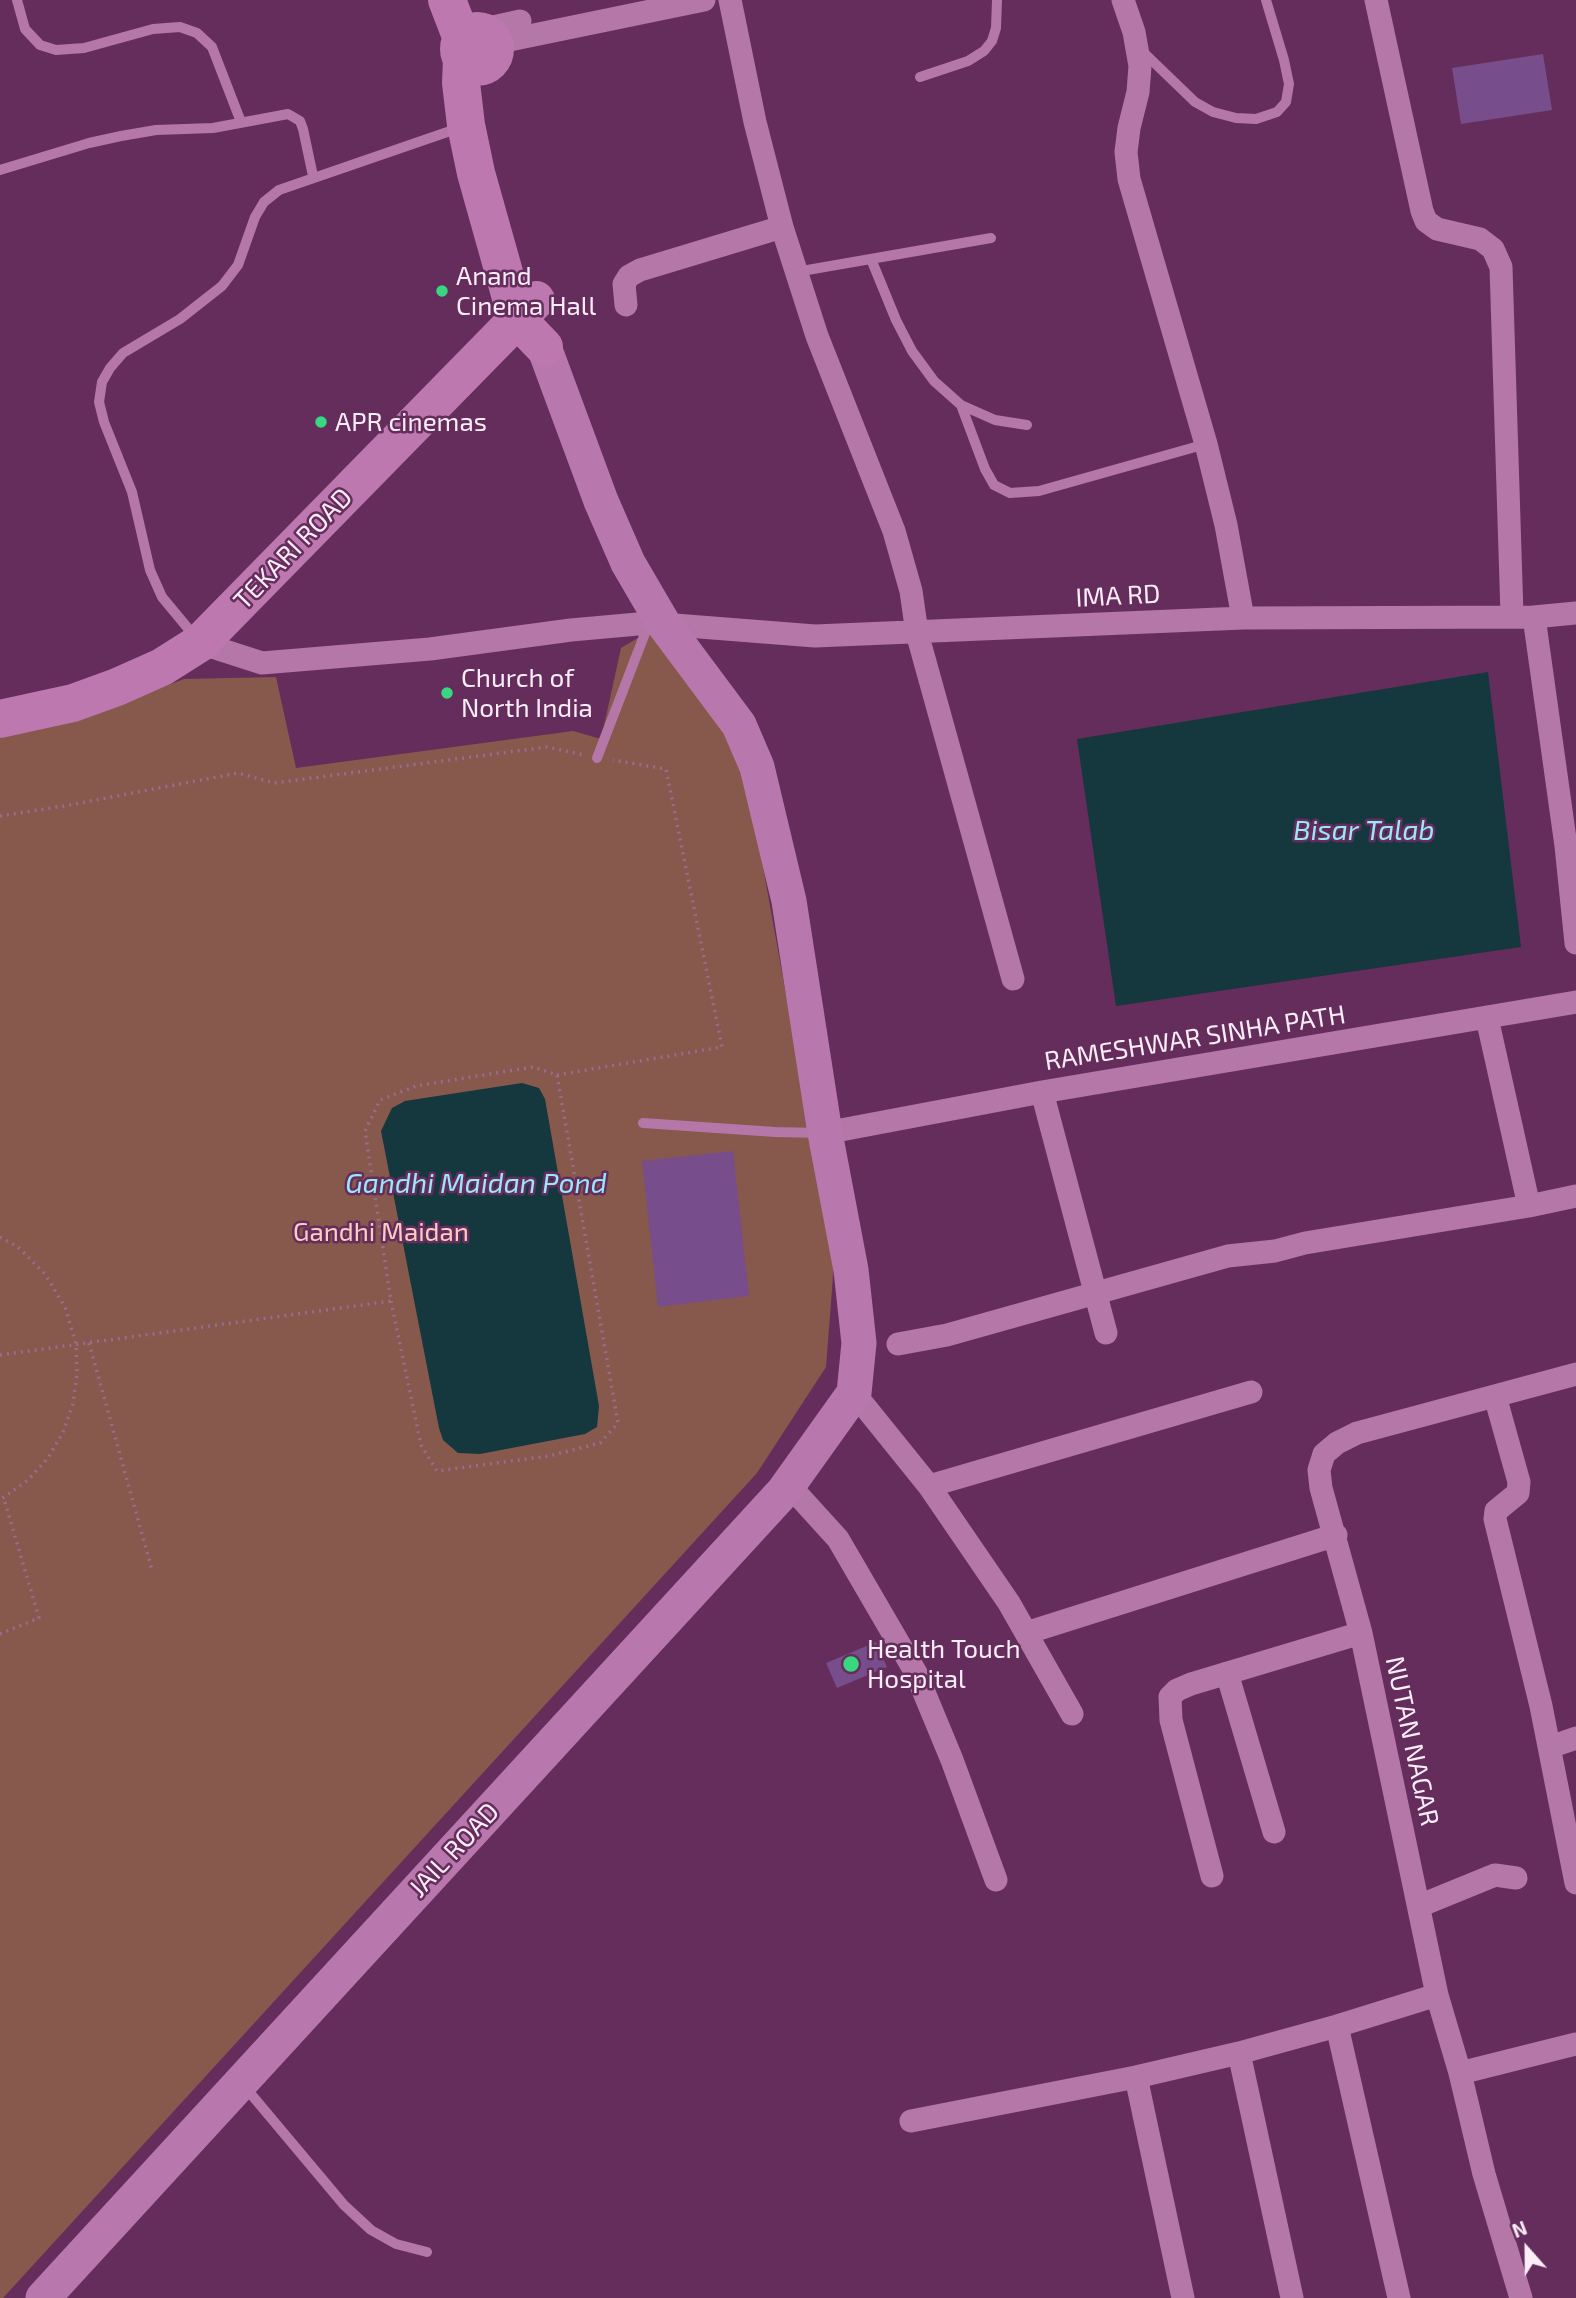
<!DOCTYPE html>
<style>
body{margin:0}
#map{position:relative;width:1576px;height:2298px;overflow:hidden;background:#652d5c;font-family:"Exo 2",sans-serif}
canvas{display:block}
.north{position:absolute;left:1492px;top:2214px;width:70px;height:70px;-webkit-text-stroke:5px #652d5c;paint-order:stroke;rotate:339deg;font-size:19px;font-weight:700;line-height:28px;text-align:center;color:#fbedf8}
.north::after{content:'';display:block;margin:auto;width:24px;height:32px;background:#fbedf8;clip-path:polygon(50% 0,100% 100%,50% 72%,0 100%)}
</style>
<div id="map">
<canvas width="1576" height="2298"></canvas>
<div class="north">N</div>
</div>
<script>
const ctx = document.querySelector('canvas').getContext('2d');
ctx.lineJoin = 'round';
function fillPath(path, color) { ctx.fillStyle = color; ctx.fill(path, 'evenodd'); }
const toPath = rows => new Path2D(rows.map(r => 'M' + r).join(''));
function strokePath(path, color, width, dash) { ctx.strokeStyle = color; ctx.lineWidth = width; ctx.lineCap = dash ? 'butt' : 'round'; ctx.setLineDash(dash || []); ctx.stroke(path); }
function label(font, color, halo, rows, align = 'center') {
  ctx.font = font + ' "Exo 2",sans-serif'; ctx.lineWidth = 5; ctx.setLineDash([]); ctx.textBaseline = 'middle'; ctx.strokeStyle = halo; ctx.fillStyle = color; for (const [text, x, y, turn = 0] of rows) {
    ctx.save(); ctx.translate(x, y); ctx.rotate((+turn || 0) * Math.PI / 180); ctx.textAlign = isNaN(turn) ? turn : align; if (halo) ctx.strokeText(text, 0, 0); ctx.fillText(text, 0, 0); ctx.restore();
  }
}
const green = toPath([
 [663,623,743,755,834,1263,826,1367,757,1473,3,2298,0,2298,0,733,86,716,184,679,276,677,296,768,573,731,601,739,621,648]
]);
const water = toPath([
 [1488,672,1521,947,1116,1006,1077,739],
 [522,1083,539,1088,545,1099,599,1406,597,1427,585,1434,480,1454,458,1453,443,1440,439,1428,381,1131,392,1108,405,1101]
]);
const building = toPath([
 [1543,54,1552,110,1461,124,1452,68],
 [733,1151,749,1296,658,1307,642,1161],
 [876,1642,887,1667,837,1688,826,1663]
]);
const path = toPath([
 [0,816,64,806,238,773,274,783,547,747,584,755],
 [557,1075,722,1047,666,769,613,760],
 [0,1237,18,1247,45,1274,65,1307,76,1344,77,1374,73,1404,63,1432,48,1458,28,1480,0,1500],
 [89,1343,152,1570],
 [0,1355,391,1301,365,1131,380,1100,416,1086,533,1067,557,1075,618,1423,600,1443,549,1456,437,1471,421,1445,391,1301],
 [0,1634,39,1618,4,1499]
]);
const lane = toPath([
 [17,0,25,29,40,45,56,50,84,48,153,29,180,27,197,33,212,47,241,122],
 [1140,49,1195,102,1213,112,1236,118,1256,119,1277,112,1286,102,1289,84,1284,60,1266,0],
 [920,77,968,61,984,51,992,41,996,28,997,0],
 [0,170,89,143,121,136,156,130,213,128,288,114,300,121,303,129,313,176],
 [871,259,896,320,912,351,934,381,961,405,995,420,1027,425],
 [796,272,991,238],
 [961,405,985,469,994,485,1010,493,1039,491,1206,444],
 [196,638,162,597,150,570,132,492,104,422,99,402,102,382,110,368,123,353,180,319,222,286,238,265,255,217,264,202,279,190,459,128],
 [597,758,649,623],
 [643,1123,775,1132,822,1133],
 [245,2087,344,2205,371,2230,396,2244,427,2252]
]);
const street = toPath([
 [730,0,755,122,782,227,817,336,894,531,911,591,917,633,1013,979],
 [1123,0,1134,32,1140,66,1138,92,1129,128,1126,152,1129,179,1206,444,1226,525,1243,618],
 [1376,0,1422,211,1426,221,1437,229,1480,239,1493,249,1501,267,1512,615],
 [475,31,520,21],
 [495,43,704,0],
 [626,305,624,284,629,276,640,270,782,227],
 [1534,617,1566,846,1576,943],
 [200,643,262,663,430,649,571,630,649,623,815,636,1243,618,1534,617,1576,613],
 [1487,1018,1529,1206],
 [1042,1092,1106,1333],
 [825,1133,1042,1092,1576,1002],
 [898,1344,947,1335,1228,1256,1275,1251,1305,1243,1529,1206,1576,1196],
 [854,1393,929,1486,1009,1603,1072,1714],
 [1495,1396,1519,1482,1518,1493,1496,1511,1495,1519,1541,1706,1576,1883],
 [788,1484,838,1539,916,1673,952,1760,996,1880],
 [929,1486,1251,1392],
 [1026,1633,1336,1535],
 [1227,1673,1274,1832],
 [1550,1747,1576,1738],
 [1212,1876,1171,1720,1170,1697,1177,1690,1191,1684,1361,1633],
 [1419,1906,1495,1875,1516,1878],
 [1337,2026,1399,2298],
 [1239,2053,1292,2298],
 [1460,2073,1576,2044],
 [911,2121,1136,2077],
 [1183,2298,1136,2077,1239,2053,1337,2026,1437,1995],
 [1521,2298,1484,2174,1460,2073,1437,1995,1361,1633,1321,1488,1319,1470,1324,1454,1337,1443,1357,1433,1576,1374]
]);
const primary = toPath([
 [43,2298,784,1491,854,1393,859,1343,851,1270,825,1133,789,901,757,767,739,725,663,623,628,563,601,501,544,347]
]);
const highway = toPath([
 [447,0,462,39],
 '459 49a18 18 0 1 1 36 0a18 18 0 1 1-36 0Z',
 [462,59,461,83,466,125,476,173,517,319,544,347],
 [0,719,73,703,117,687,162,667,200,643,536,300]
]);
const markers = [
 [442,291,7,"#37d880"],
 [321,422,7,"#37d880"],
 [447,693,7,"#37d880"],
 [851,1664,9,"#37d880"]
];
const poiNames = [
 ["Anand",456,276],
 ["Cinema Hall",456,306],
 ["APR cinemas",335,422],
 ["Church of",461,678],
 ["North India",461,708],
 ["Health Touch",867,1649],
 ["Hospital",867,1679]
];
const streetNames = [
 ["TEKARI ROAD",293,549,-46],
 ["IMA RD",1118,596,-3],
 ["RAMESHWAR SINHA PATH",1195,1038,-9],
 ["NUTAN NAGAR",1412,1741,78],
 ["JAIL ROAD",454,1850,-47]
];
const parkNames = [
 ["Gandhi Maidan",381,1232]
];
const waterNames = [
 ["Bisar Talab",1364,831],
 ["Gandhi Maidan Pond",476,1184]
];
fillPath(green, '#87584c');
fillPath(water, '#15373e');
fillPath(building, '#774e8b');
strokePath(path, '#966c8f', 3.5, [2, 5]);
strokePath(lane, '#b477a8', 10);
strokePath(street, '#b477a8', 23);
strokePath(primary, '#b978ad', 35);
strokePath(highway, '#bd78b0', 38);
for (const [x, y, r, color] of markers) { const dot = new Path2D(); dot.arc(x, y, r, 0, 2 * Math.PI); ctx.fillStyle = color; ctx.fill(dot); strokePath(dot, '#652d5c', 2.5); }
label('26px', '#fbedf8', '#652d5c', poiNames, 'left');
label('26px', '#fbedf8', '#652d5c', streetNames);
label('26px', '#facdc2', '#652d5c', parkNames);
label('italic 28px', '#99e7f9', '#652d5c', waterNames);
</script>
